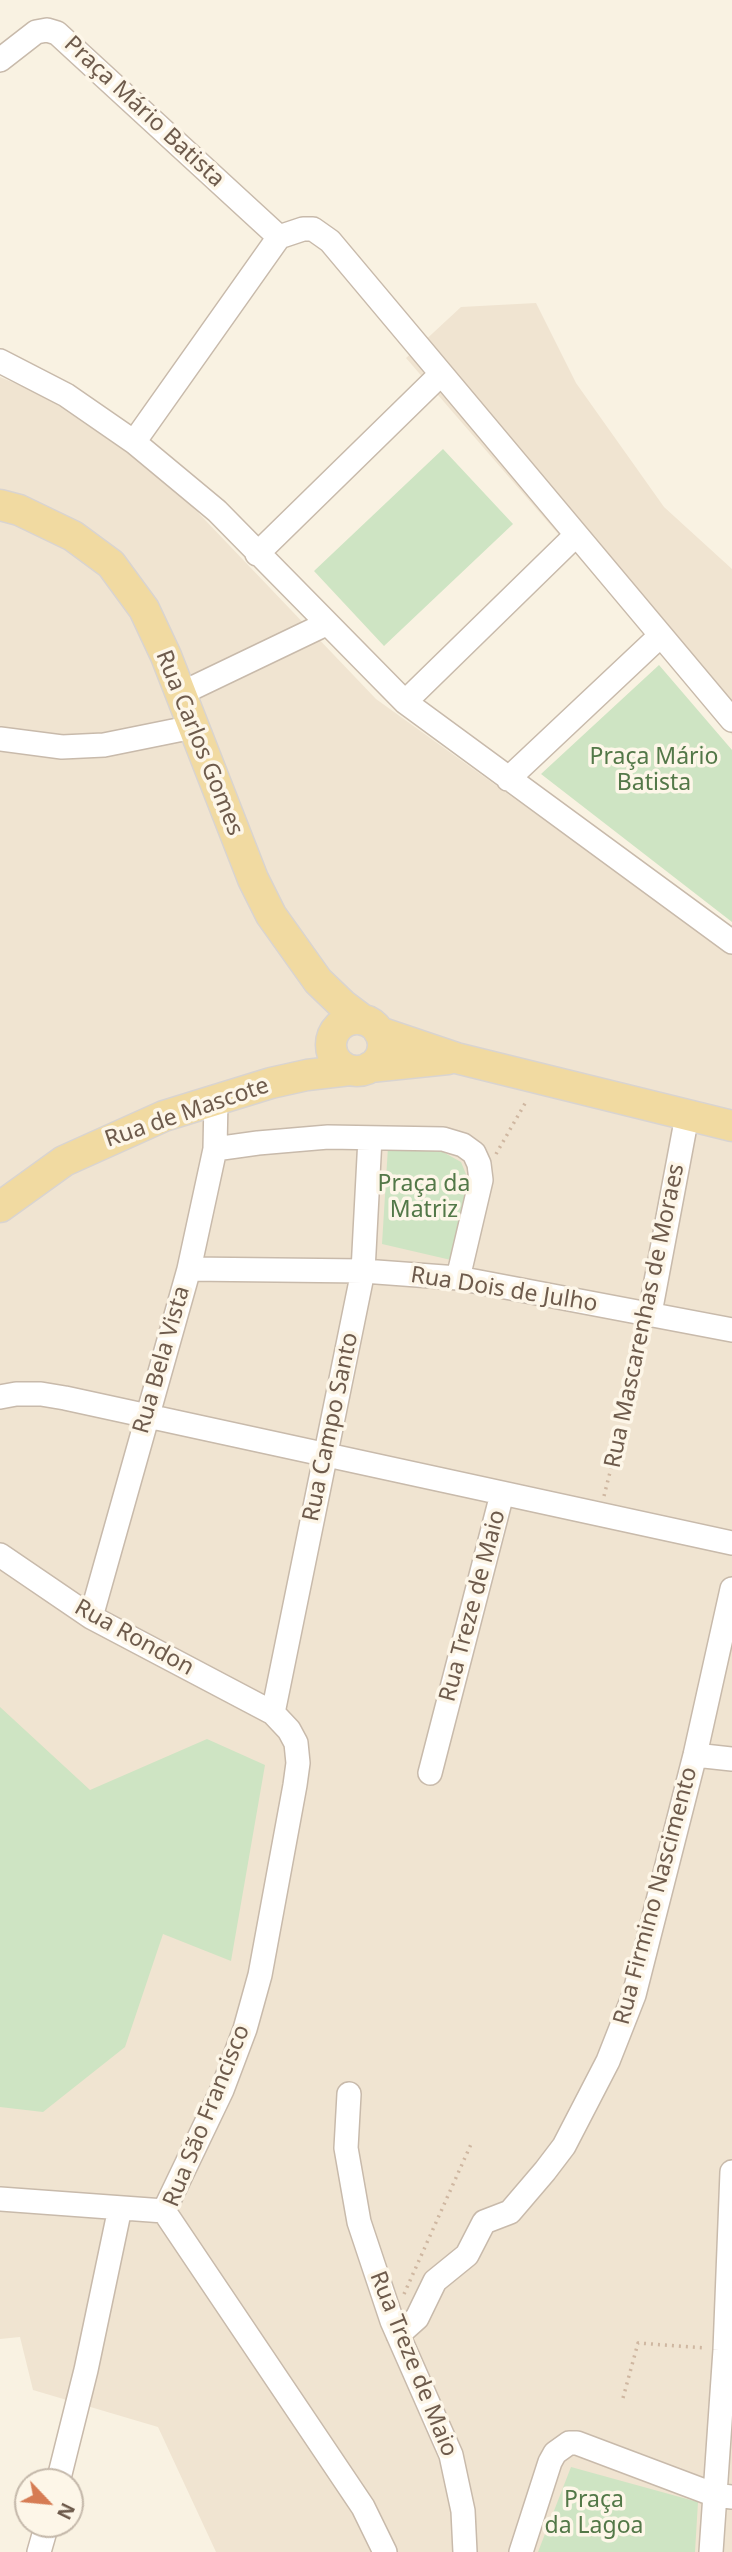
<!DOCTYPE html>
<meta charset="utf-8">
<style>
body{margin:0}
#map{position:relative;width:732px;height:2552px;overflow:hidden;background:#f9f2e2;font-family:"Noto Sans",sans-serif}
canvas{display:block}
.north{position:absolute;left:14px;top:2468px;width:70px;height:70px;box-sizing:border-box;background:#fdf6e8;border:2px solid #c4b8aa;border-radius:50%;rotate:116deg;font-size:19px;font-weight:700;line-height:28px;text-align:center;color:#6e5b4c}
.north::after{content:'';display:block;margin:auto;width:24px;height:32px;background:#d67c54;clip-path:polygon(50% 0,100% 100%,50% 72%,0 100%)}
</style>
<div id="map">
<canvas width="732" height="2552"></canvas>
<div class="north">N</div>
</div>
<script>
const ctx = document.querySelector('canvas').getContext('2d');
ctx.lineJoin = 'round';
function fillPath(path, color) { ctx.fillStyle = color; ctx.fill(path, 'evenodd'); }
const toPath = rows => new Path2D(rows.map(r => 'M' + r).join(''));
function strokePath(path, color, width, dash) { ctx.strokeStyle = color; ctx.lineWidth = width; ctx.lineCap = dash ? 'butt' : 'round'; ctx.setLineDash(dash || []); ctx.stroke(path); }
function label(font, color, halo, rows, align = 'center') {
  ctx.font = font + ' "Noto Sans",sans-serif'; ctx.lineWidth = 7; ctx.setLineDash([]); ctx.textBaseline = 'middle'; ctx.strokeStyle = halo; ctx.fillStyle = color; for (const [text, x, y, turn = 0] of rows) {
    ctx.save(); ctx.translate(x, y); ctx.rotate((+turn || 0) * Math.PI / 180); ctx.textAlign = isNaN(turn) ? turn : align; if (halo) ctx.strokeText(text, 0, 0); ctx.fillText(text, 0, 0); ctx.restore();
  }
}
const residential = toPath([
 [536,303,576,383,664,507,732,569,732,735,406,358,461,307],
 [0,377,41,394,165,478,376,699,732,955,732,2552,216,2552,158,2427,33,2390,20,2337,0,2339]
]);
const green = toPath([
 [443,449,513,524,384,646,314,571],
 [659,665,732,750,732,922,541,774],
 [388,1147,443,1152,461,1162,468,1179,451,1260,382,1244],
 [0,1707,90,1790,207,1739,265,1765,231,1961,163,1934,125,2047,43,2112,0,2107],
 [571,2467,698,2502,695,2552,538,2552]
]);
const path = toPath([
 [496,1154,527,1100],
 [604,1496,645,1334],
 [404,2294,472,2142],
 [623,2398,638,2343,705,2348]
]);
const minor = toPath([
 [0,60,36,32,47,30,57,33,279,237],
 [0,361,66,395,134,442,217,511,405,702,732,942],
 [134,442,279,237,303,229,313,229,330,241,732,720],
 [257,554,440,375],
 [180,694,326,624],
 [405,702,575,536],
 [0,739,62,747,104,745,193,727],
 [508,779,660,636],
 [215,1149,258,1143,328,1137,443,1139,463,1145,474,1153,479,1164,481,1180,458,1278],
 [189,1269,363,1271,458,1278,732,1330],
 [650,1313,687,1116],
 [0,1397,16,1394,41,1394,65,1398,732,1543],
 [0,1555,91,1617,273,1713,289,1730,296,1743,298,1763,295,1785,260,1975,245,2029,222,2090,164,2211],
 [91,1617,189,1269,215,1149,216,1100],
 [273,1713,363,1271,370,1138],
 [695,1755,732,1759],
 [430,1773,502,1494],
 [349,2094,346,2148,359,2222,392,2321,451,2455,463,2511,465,2552],
 [0,2199,164,2211],
 [164,2211,363,2507,385,2552],
 [398,2335,417,2318,435,2281,467,2255,484,2222,510,2212,545,2171,564,2146,608,2061,634,1995,695,1755,732,1589],
 [58,2482,86,2370,120,2208],
 [39,2552,47,2524],
 [521,2552,550,2462,555,2453,569,2443,577,2443,715,2495,732,2497],
 [711,2552,725,2350,732,2172]
]);
const major = toPath([
 [0,505,19,510,73,536,111,564,144,609,166,656,253,879,271,915,318,981,343,1005,363,1020],
 '331 1045a26 26 0 1 1 52 0a26 26 0 1 1-52 0Z',
 [379,1032,456,1058,732,1126],
 [370,1067,448,1059],
 [0,1207,64,1161,164,1116,271,1083,307,1075,350,1070]
]);
const streetNames = [
 ["Praça Mário Batista",144,112,43],
 ["Rua Carlos Gomes",199,743,68],
 ["Rua de Mascote",187,1113,-19],
 ["Rua Dois de Julho",504,1290,9],
 ["Rua Mascarenhas de Moraes",645,1316,-78],
 ["Rua Bela Vista",162,1360,-74],
 ["Rua Campo Santo",331,1427,-78],
 ["Rua Treze de Maio",473,1606,-75],
 ["Rua Rondon",134,1638,29],
 ["Rua Firmino Nascimento",656,1896,-75],
 ["Rua São Francisco",207,2116,-68],
 ["Rua Treze de Maio",413,2364,68]
];
const parkNames = [
 ["Praça Mário",654,757],
 ["Batista",654,783],
 ["Praça da",424,1184],
 ["Matriz",424,1210],
 ["Praça",594,2500],
 ["da Lagoa",594,2526]
];
fillPath(residential, '#f0e4d1');
fillPath(green, '#cee4c3');
strokePath(minor, '#c8baab', 26);
strokePath(major, '#d9d4d0', 33);
strokePath(path, '#cfb7a1', 3.5, [2, 5]);
strokePath(minor, '#fff', 23);
strokePath(major, '#f1daa1', 30);
label('23px', '#6e5b4c', '#fdf6e8', streetNames);
label('23px', '#537848', '#fdf6e8', parkNames);
</script>
